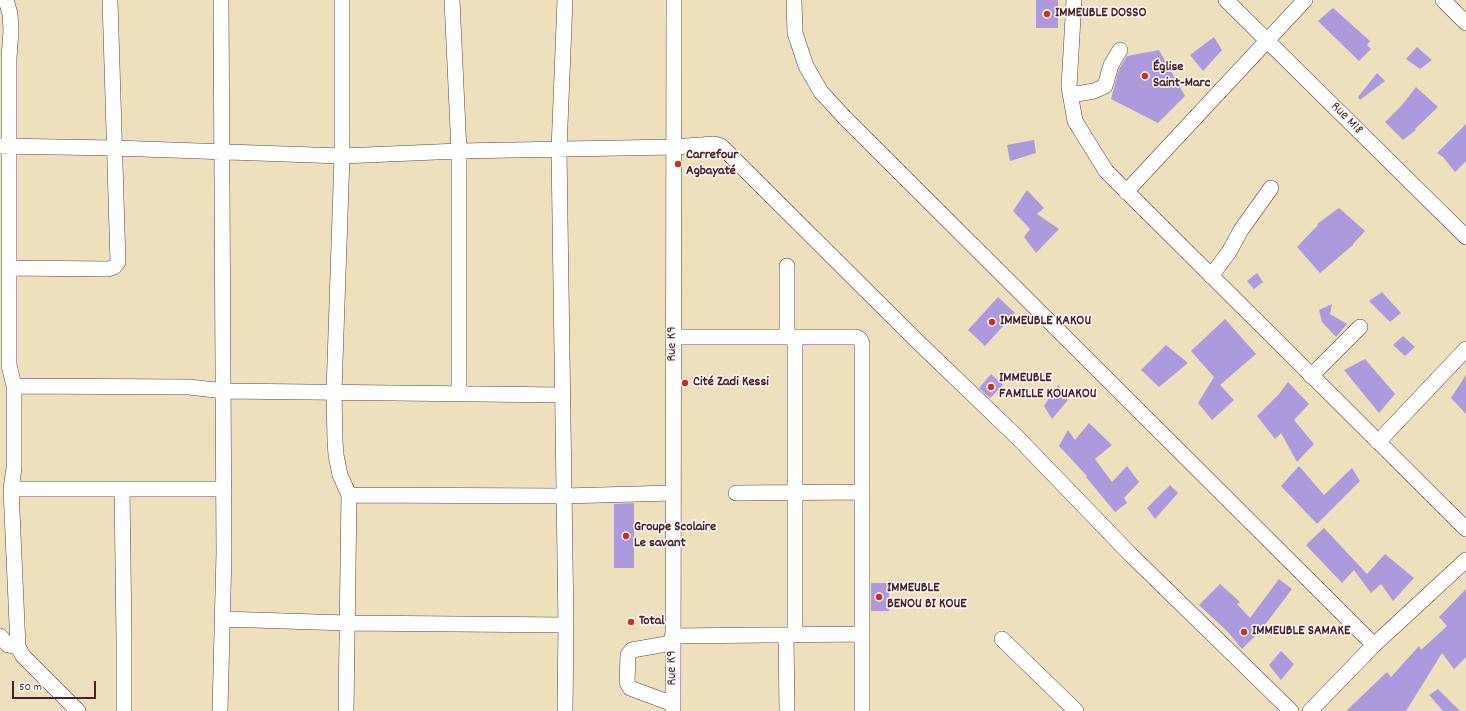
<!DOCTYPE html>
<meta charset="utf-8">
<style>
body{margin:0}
#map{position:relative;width:1466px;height:711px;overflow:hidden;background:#eedfbd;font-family:Dekko,sans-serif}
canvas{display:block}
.scale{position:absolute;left:12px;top:681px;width:84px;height:18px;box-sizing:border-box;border:2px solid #4a1f2b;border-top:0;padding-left:5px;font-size:12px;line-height:14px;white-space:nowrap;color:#4a1f2b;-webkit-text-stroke:3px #fdfcf7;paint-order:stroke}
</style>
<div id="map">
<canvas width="1466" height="711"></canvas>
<div class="scale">50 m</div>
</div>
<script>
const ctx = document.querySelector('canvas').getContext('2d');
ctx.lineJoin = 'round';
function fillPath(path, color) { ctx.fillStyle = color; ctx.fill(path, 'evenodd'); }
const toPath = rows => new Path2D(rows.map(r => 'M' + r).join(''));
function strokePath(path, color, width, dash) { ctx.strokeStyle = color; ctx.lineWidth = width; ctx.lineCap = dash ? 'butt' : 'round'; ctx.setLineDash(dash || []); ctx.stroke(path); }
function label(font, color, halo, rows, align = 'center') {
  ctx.font = font + ' Dekko,sans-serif'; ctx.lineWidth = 3; ctx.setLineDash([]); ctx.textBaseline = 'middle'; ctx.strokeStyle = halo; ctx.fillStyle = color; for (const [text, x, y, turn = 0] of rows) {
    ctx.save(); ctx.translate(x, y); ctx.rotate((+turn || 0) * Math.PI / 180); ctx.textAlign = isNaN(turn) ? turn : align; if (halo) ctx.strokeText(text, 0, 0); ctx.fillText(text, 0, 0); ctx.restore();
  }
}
const building = toPath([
 [1036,0,1058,0,1058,28,1036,28],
 [1333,8,1370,41,1367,45,1371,49,1359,61,1318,21],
 [1214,37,1222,50,1203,71,1190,55],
 [1417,47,1432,60,1420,69,1406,59],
 [1159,50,1185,96,1158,123,1111,99,1119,69,1127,56],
 [1377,73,1385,81,1360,100,1358,97],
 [1416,87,1438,107,1415,129,1416,130,1403,140,1385,122,1402,105],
 [1466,124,1466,161,1455,172,1443,157,1437,153],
 [1034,140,1036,153,1010,161,1007,145],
 [1027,190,1044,208,1037,214,1059,229,1036,253,1024,237,1030,229,1013,211],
 [1339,208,1365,231,1353,244,1353,245,1320,273,1297,247,1318,225,1317,224],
 [1257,273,1263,282,1254,289,1247,281],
 [1382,292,1401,313,1390,322,1369,301],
 [998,297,1015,313,985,346,968,330],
 [1332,304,1330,314,1347,324,1336,337,1322,322,1319,310],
 [1225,319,1256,354,1220,385,1234,400,1212,420,1198,403,1214,377,1191,351],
 [1403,336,1415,347,1405,356,1393,345],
 [1166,345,1188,363,1159,387,1141,370],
 [1365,359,1395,394,1379,413,1344,370],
 [991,374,1003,385,990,398,979,388],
 [1466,375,1466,414,1451,398],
 [1288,382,1309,404,1294,420,1314,444,1297,462,1281,433,1275,439,1257,416,1279,394],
 [1058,385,1068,400,1052,419,1044,406],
 [1089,423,1112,445,1095,459,1112,482,1127,466,1139,482,1124,498,1127,503,1115,512,1086,477,1087,476,1059,446,1068,430,1075,440],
 [1299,466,1324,495,1352,468,1360,481,1317,524,1281,486],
 [1170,485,1178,493,1155,519,1147,508],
 [634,503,634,568,614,568,614,504],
 [1324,528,1367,574,1385,554,1414,578,1393,601,1381,584,1371,593,1354,570,1342,583,1306,545],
 [1279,579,1292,589,1261,630,1242,649,1228,632,1199,605,1220,584,1240,602,1237,604,1250,618],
 [871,583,889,583,889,611,871,611],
 [1466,589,1466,657,1454,669,1442,653,1406,711,1346,711,1387,672,1391,677,1419,646,1421,650,1447,626,1439,617],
 [1281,651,1294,664,1281,680,1269,665],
 [1438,689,1460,711,1443,711,1429,695]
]);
const minor = toPath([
 [6,0,10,14,11,30,9,58,9,365,14,386,14,468,11,489,18,647,23,656,78,711],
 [342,0,342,156,334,392,335,441,336,455,340,475,349,495,346,711],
 [452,0,459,151,459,393],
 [565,0,559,150,566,625,565,711],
 [794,0,795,33,806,66,821,92,846,119,1374,645],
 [1074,0,1069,87,1075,121,1106,171,1466,529],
 [1226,0,1466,237],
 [1443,0,1466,23],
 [1071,95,1094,91,1105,86,1111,65,1120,50],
 [0,146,114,148,342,156,459,151,674,147,714,144,721,146,916,340,1018,438,1130,554,1291,711],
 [1126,192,1305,0],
 [787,266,787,337],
 [9,268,108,269,114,267,118,262,110,0],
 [1211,276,1229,252,1241,230,1271,188],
 [673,337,856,337,860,339,862,343,862,711],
 [1311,376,1360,327],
 [14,386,189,387,224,391,563,395],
 [1378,442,1466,349],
 [11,489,224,489],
 [122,489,124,638,124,711],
 [736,493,862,492],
 [349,495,564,496,673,493],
 [222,619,347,623,566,625],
 [786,635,787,711],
 [795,635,795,337],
 [0,636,8,645,18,647],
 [672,636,862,634],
 [1002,639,1076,711],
 [672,643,632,650,628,655,627,682,630,688,673,704],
 [220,711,224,553,221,0],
 [673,711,674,0],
 [1310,711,1374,645,1466,560]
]);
const markers = [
 [1047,14,4,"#c8321e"],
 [1145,76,4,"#c8321e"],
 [678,164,4,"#c8321e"],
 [992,322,4,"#c8321e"],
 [685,383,4,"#c8321e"],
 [991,387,4,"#c8321e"],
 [626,536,4,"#c8321e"],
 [879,597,4,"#c8321e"],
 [631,622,4,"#c8321e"],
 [1244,632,4,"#c8321e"]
];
const poiNames = [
 ["IMMEUBLE DOSSO",1055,14],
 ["Église",1153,68],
 ["Saint-Marc",1153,84],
 ["Carrefour",686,156],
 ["Agbayaté",686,172],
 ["IMMEUBLE KAKOU",1000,322],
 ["IMMEUBLE",999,379],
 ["FAMILLE KOUAKOU",999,395],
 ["Cité Zadi Kessi",693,383],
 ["Groupe Scolaire",634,528],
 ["Le savant",634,544],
 ["IMMEUBLE",887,589],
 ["BENOU BI KOUE",887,605],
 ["Total",639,622],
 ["IMMEUBLE SAMAKE",1252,632]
];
const streetNames = [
 ["Rue M18",1346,119,45],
 ["Rue K9",673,344,-90],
 ["Rue K9",673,668,-91]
];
fillPath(building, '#ad9adc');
strokePath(minor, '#633c41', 16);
strokePath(minor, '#fff', 15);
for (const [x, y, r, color] of markers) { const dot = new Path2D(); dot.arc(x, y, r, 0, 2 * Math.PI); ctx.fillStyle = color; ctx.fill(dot); strokePath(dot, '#fdfcf7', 1.5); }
label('bold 14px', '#4a1f2b', '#fdfcf7', poiNames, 'left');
label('14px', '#4a1f2b', '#fdfcf7', streetNames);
</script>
